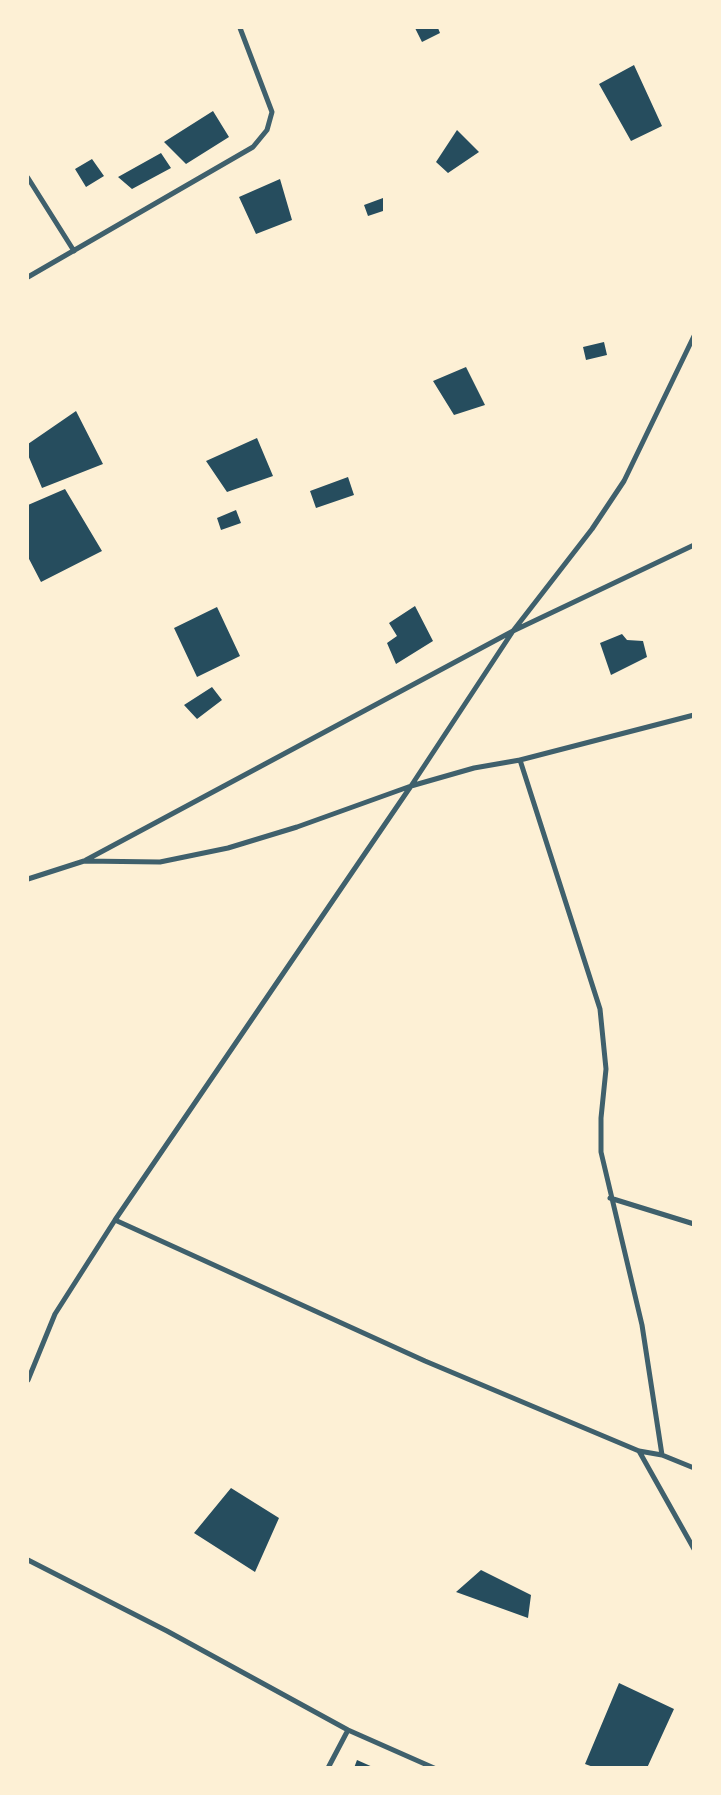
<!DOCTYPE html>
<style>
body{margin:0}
#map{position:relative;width:721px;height:1795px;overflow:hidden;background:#fdf0d5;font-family:Figtree,sans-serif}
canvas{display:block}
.frame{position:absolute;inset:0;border:29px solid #fdf0d5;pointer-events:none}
</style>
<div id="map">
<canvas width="721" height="1795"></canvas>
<div class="frame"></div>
</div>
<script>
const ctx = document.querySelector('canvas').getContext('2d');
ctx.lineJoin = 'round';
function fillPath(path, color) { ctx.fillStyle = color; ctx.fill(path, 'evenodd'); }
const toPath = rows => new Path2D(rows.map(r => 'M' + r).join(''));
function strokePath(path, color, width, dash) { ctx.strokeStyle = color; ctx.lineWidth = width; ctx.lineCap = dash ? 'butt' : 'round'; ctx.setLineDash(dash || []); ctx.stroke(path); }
const building = toPath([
 [415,28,438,28,440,33,422,42],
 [634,65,662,126,631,141,599,84],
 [213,111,229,137,186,164,164,142],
 [457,130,479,152,448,173,436,162],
 [161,153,171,168,132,189,118,177],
 [92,159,104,176,86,187,75,169],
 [280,179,292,220,256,234,239,197],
 [383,198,383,211,368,216,364,205],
 [604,342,607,355,586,360,583,347],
 [466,367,485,405,454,415,433,381],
 [76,411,103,464,42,488,28,455,28,444],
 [257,438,273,476,227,492,206,461],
 [348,477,354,495,316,508,310,491],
 [65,489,102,551,41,582,28,557,28,505],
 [236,510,241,523,221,530,217,518],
 [415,606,433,641,396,664,387,643,397,636,389,623],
 [217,607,240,656,197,677,174,628],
 [622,634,627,640,643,641,647,657,611,675,600,643],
 [212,687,222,700,197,719,184,705],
 [231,1488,279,1518,255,1572,194,1533],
 [481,1570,531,1595,528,1618,456,1592],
 [619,1683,674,1709,647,1768,596,1768,585,1764],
 [357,1760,375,1768,354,1768]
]);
const minor = toPath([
 [28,178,74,251],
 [28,277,253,147,267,130,272,112,240,28],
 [520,760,600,1009,606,1069,601,1118,601,1152,642,1325,662,1455],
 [86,860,513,631,694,545],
 [28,879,84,861,160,862,228,848,297,827,411,786,513,631,592,529,624,481,694,336],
 [610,1198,694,1224],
 [115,1220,425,1361,639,1451,662,1455,694,1468],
 [28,1380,55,1314,115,1220,411,786,474,768,520,760,694,715],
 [639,1451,694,1549],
 [28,1560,167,1631,348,1730,434,1768],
 [328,1768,348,1730]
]);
fillPath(building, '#264d5e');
strokePath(minor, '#3f606c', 5);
</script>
